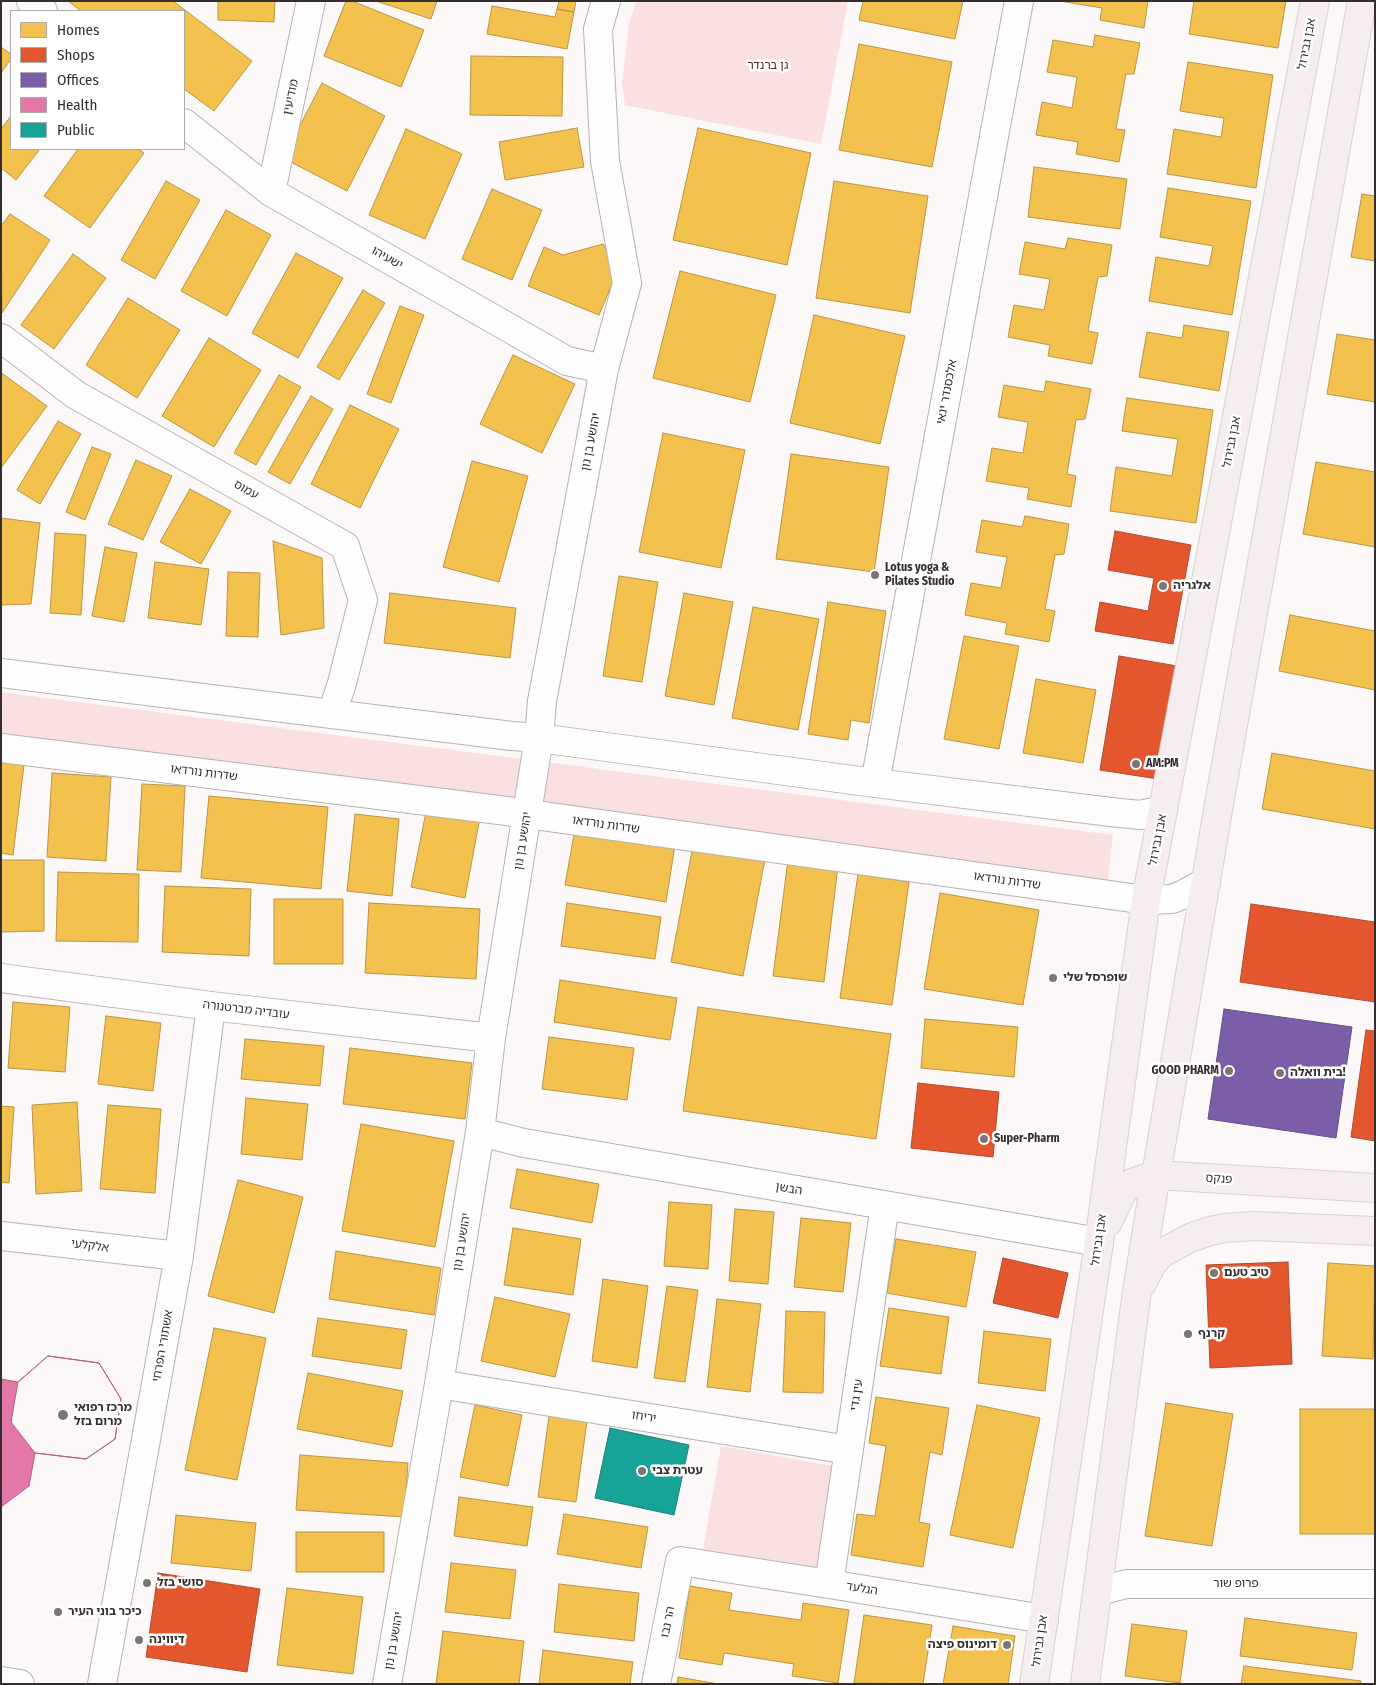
<!DOCTYPE html>
<meta charset="utf-8">
<style>
body{margin:0}
#map{position:relative;width:1376px;height:1685px;overflow:hidden;background:#fdf8f8;font-family:"Fira Sans Condensed",sans-serif}
canvas{display:block}
.frame{position:absolute;inset:0;border:2px solid #352e2e;pointer-events:none}
.legend{position:absolute;left:10px;top:10px;width:175px;height:140px;box-sizing:border-box;background:#fff;border:1px solid #aeabab;margin:0;padding:6px 9px;list-style:none;font-size:15px;color:#352e2e}
.legend li{display:flex;align-items:center;gap:10px;height:25px}
.legend b{width:25px;border:1px solid #aeabab}
</style>
<div id="map">
<canvas width="1376" height="1685"></canvas>
<div class="frame"></div>
<ul class="legend">
<li><b style="height:14px;background:#f2c14e"></b>Homes</li>
<li><b style="height:14px;background:#e4572e"></b>Shops</li>
<li><b style="height:14px;background:#7b5ea7"></b>Offices</li>
<li><b style="height:14px;background:#e377a8"></b>Health</li>
<li><b style="height:14px;background:#17a398"></b>Public</li>
</ul>
</div>
<script>
const ctx = document.querySelector('canvas').getContext('2d');
ctx.lineJoin = 'round';
function fillPath(path, color) { ctx.fillStyle = color; ctx.fill(path, 'evenodd'); }
const toPath = rows => new Path2D(rows.map(r => 'M' + r).join(''));
function strokePath(path, color, width, dash) { ctx.strokeStyle = color; ctx.lineWidth = width; ctx.lineCap = dash ? 'butt' : 'round'; ctx.setLineDash(dash || []); ctx.stroke(path); }
function label(font, color, halo, rows, align = 'center') {
  ctx.font = font + ' "Fira Sans Condensed","Noto Sans Hebrew",sans-serif'; ctx.lineWidth = 5; ctx.setLineDash([]); ctx.textBaseline = 'middle'; ctx.strokeStyle = halo; ctx.fillStyle = color; for (const [text, x, y, turn = 0] of rows) {
    ctx.save(); ctx.translate(x, y); ctx.rotate((+turn || 0) * Math.PI / 180); ctx.textAlign = isNaN(turn) ? turn : align; if (halo) ctx.strokeText(text, 0, 0); ctx.fillText(text, 0, 0); ctx.restore();
  }
}
const green = toPath([
 [636,1,848,1,821,144,625,105,622,82,629,25],
 [1,692,1113,835,1108,881,1,736],
 [721,1446,833,1466,816,1568,703,1549]
]);
const homes = toPath([
 [68,1,173,1,252,61,214,111,184,89,184,11,81,11,68,1],
 [218,1,275,1,274,22,218,20,218,1],
 [346,1,352,1,424,30,401,87,324,56,346,1],
 [376,1,437,1,431,19,376,1],
 [559,1,576,1,574,12,557,9,559,1],
 [863,1,963,1,955,39,859,20,863,1],
 [1060,1,1148,1,1144,28,1100,20,1102,8,1060,1],
 [1194,1,1286,1,1278,48,1189,34,1194,1],
 [492,6,555,17,557,9,574,12,567,49,487,34,492,6],
 [1095,35,1140,43,1134,74,1126,74,1116,129,1125,130,1119,162,1076,154,1078,142,1036,135,1042,102,1072,108,1077,77,1047,72,1053,40,1093,47,1095,35],
 [859,44,952,62,932,167,839,150,859,44],
 [1,47,11,54,11,59,1,73,1,47],
 [471,56,563,57,562,116,470,115,471,56],
 [1188,62,1273,75,1256,188,1167,174,1174,129,1221,137,1224,118,1180,111,1188,62],
 [322,83,385,116,347,191,283,158,322,83],
 [11,116,11,149,40,149,16,180,1,168,1,129,11,116],
 [577,128,584,167,505,180,499,142,577,128],
 [698,128,811,153,787,265,673,240,698,128],
 [406,129,462,154,425,239,369,215,406,129],
 [78,149,138,149,144,153,90,228,44,196,78,149],
 [1034,167,1127,179,1120,229,1028,217,1034,167],
 [166,181,200,200,155,279,121,260,166,181],
 [834,181,928,196,910,313,816,298,834,181],
 [1168,188,1251,201,1232,315,1149,301,1156,257,1209,266,1213,246,1160,237,1168,188],
 [492,189,542,210,512,280,462,259,492,189],
 [1362,194,1375,196,1375,261,1351,257,1362,194],
 [226,210,271,235,227,316,181,291,226,210],
 [10,214,50,240,2,313,1,226,10,214],
 [1068,238,1112,245,1107,276,1098,277,1088,331,1098,333,1092,364,1048,356,1050,345,1008,337,1014,305,1044,310,1050,279,1019,274,1025,242,1065,249,1068,238],
 [603,244,618,270,599,315,528,286,544,247,563,255,603,244],
 [296,253,343,278,298,358,252,333,296,253],
 [73,254,106,278,54,349,21,325,73,254],
 [680,271,776,295,750,402,653,378,680,271],
 [363,290,385,303,339,380,317,367,363,290],
 [128,298,180,330,137,398,86,365,128,298],
 [400,306,424,315,391,403,367,394,400,306],
 [814,315,905,336,880,444,790,423,814,315],
 [1184,325,1229,332,1219,391,1139,377,1147,332,1182,338,1184,325],
 [1337,334,1375,340,1375,402,1327,394,1337,334],
 [209,338,261,370,214,447,162,416,209,338],
 [513,355,575,384,542,453,480,424,513,355],
 [3,374,47,406,1,468,1,376,3,374],
 [279,375,301,387,256,465,234,453,279,375],
 [1046,381,1091,389,1085,419,1076,420,1067,474,1076,476,1071,507,1027,499,1029,488,986,481,992,448,1023,453,1028,422,998,417,1004,385,1044,392,1046,381],
 [311,396,333,409,290,484,268,472,311,396],
 [1127,398,1213,410,1196,523,1110,511,1116,467,1172,476,1178,439,1122,431,1127,398],
 [350,405,399,429,360,508,311,484,350,405],
 [58,421,81,434,40,504,17,490,58,421],
 [663,433,745,450,721,568,639,552,663,433],
 [92,447,111,454,85,520,66,512,92,447],
 [791,454,889,467,874,572,776,559,791,454],
 [136,460,172,476,143,540,108,524,136,460],
 [472,461,528,476,499,582,443,567,472,461],
 [1316,462,1375,472,1375,547,1303,534,1316,462],
 [190,489,231,511,201,564,160,542,190,489],
 [1025,516,1069,524,1064,554,1055,555,1045,609,1055,611,1049,642,1005,634,1007,623,965,615,971,583,1001,588,1007,557,976,552,982,520,1022,527,1025,516],
 [1,518,40,523,31,604,1,605,1,518],
 [55,533,86,535,81,615,50,613,55,533],
 [273,541,322,558,324,628,281,635,273,541],
 [105,547,137,553,124,622,92,616,105,547],
 [155,562,209,569,201,625,148,618,155,562],
 [228,572,260,573,258,637,226,636,228,572],
 [619,576,658,582,642,682,603,676,619,576],
 [390,593,516,608,510,658,384,643,390,593],
 [684,593,733,602,714,705,665,696,684,593],
 [828,602,886,611,869,723,851,720,848,740,808,734,828,602],
 [753,607,819,619,798,730,732,718,753,607],
 [1290,615,1375,631,1375,690,1279,671,1290,615],
 [964,636,1019,646,999,749,944,739,964,636],
 [1036,679,1096,690,1083,763,1023,753,1036,679],
 [1272,753,1375,771,1375,829,1262,809,1272,753],
 [1,762,24,765,13,855,1,853,1,762],
 [52,773,111,777,106,861,47,857,52,773],
 [142,784,185,786,181,872,137,870,142,784],
 [209,796,328,807,321,889,201,878,209,796],
 [427,807,480,817,465,898,411,887,427,807],
 [355,814,399,819,392,896,347,891,355,814],
 [575,829,675,845,666,902,565,885,575,829],
 [693,846,765,859,743,976,671,962,693,846],
 [1,860,44,860,44,931,1,932,1,860],
 [788,860,838,866,824,982,773,976,788,860],
 [58,872,139,874,138,942,56,941,58,872],
 [858,874,909,882,892,1005,840,998,858,874],
 [165,886,251,889,249,956,162,952,165,886],
 [940,893,1039,910,1023,1005,924,989,940,893],
 [274,899,343,899,343,964,274,964,274,899],
 [369,903,480,909,476,979,365,973,369,903],
 [567,903,661,917,655,959,561,946,567,903],
 [560,980,677,998,670,1040,554,1022,560,980],
 [13,1002,70,1007,65,1072,8,1068,13,1002],
 [698,1007,891,1034,876,1139,683,1111,698,1007],
 [106,1016,161,1023,153,1091,98,1084,106,1016],
 [925,1019,1018,1027,1014,1077,921,1068,925,1019],
 [549,1037,634,1048,627,1100,542,1089,549,1037],
 [245,1039,324,1046,320,1086,241,1079,245,1039],
 [350,1048,472,1063,465,1119,343,1104,350,1048],
 [246,1098,308,1104,302,1160,241,1154,246,1098],
 [77,1102,82,1191,36,1194,32,1105,77,1102],
 [108,1105,161,1109,155,1193,100,1189,108,1105],
 [1,1106,14,1107,9,1183,1,1182,1,1106],
 [361,1124,454,1141,435,1247,342,1231,361,1124],
 [517,1169,599,1184,592,1223,510,1208,517,1169],
 [238,1180,303,1197,274,1313,208,1296,238,1180],
 [669,1202,712,1205,708,1269,664,1266,669,1202],
 [735,1209,774,1212,768,1284,729,1281,735,1209],
 [801,1218,851,1223,843,1292,794,1287,801,1218],
 [513,1228,581,1239,573,1295,504,1285,513,1228],
 [896,1239,976,1252,966,1307,887,1293,896,1239],
 [336,1251,441,1268,434,1315,329,1299,336,1251],
 [1328,1263,1375,1266,1373,1359,1322,1356,1328,1263],
 [603,1279,648,1286,637,1368,592,1361,603,1279],
 [667,1286,698,1290,685,1382,654,1378,667,1286],
 [495,1297,570,1314,555,1377,481,1361,495,1297],
 [717,1299,761,1304,750,1392,707,1387,717,1299],
 [889,1308,949,1317,941,1374,880,1366,889,1308],
 [786,1311,825,1312,823,1393,783,1392,786,1311],
 [318,1318,407,1330,401,1369,312,1356,318,1318],
 [214,1328,266,1338,237,1480,185,1470,214,1328],
 [984,1331,1051,1339,1045,1391,978,1383,984,1331],
 [308,1373,403,1391,392,1447,297,1429,308,1373],
 [876,1397,949,1408,942,1455,930,1452,919,1522,930,1524,923,1567,851,1555,857,1514,875,1516,886,1446,869,1443,876,1397],
 [1166,1403,1233,1414,1212,1546,1145,1536,1166,1403],
 [475,1405,522,1415,508,1486,460,1477,475,1405],
 [977,1405,1040,1418,1013,1548,950,1535,977,1405],
 [1300,1409,1375,1409,1375,1534,1300,1534,1300,1409],
 [549,1416,587,1421,576,1502,538,1497,549,1416],
 [300,1455,408,1463,404,1517,296,1510,300,1455],
 [459,1497,533,1507,527,1546,454,1536,459,1497],
 [564,1514,648,1527,641,1568,557,1554,564,1514],
 [176,1515,256,1523,251,1571,171,1563,176,1515],
 [296,1532,384,1532,384,1572,296,1572,296,1532],
 [451,1563,516,1570,510,1619,445,1612,451,1563],
 [559,1584,639,1593,634,1641,554,1632,559,1584],
 [690,1586,732,1593,729,1610,801,1620,803,1603,849,1610,838,1683,792,1676,794,1664,724,1653,722,1665,679,1658,690,1586],
 [287,1588,363,1597,353,1674,277,1665,287,1588],
 [864,1615,932,1625,923,1684,854,1683,864,1615],
 [1245,1618,1357,1633,1352,1670,1240,1656,1245,1618],
 [1132,1624,1187,1631,1180,1683,1125,1676,1132,1624],
 [953,1626,1015,1636,1008,1684,943,1684,953,1626],
 [443,1631,524,1641,519,1684,436,1684,443,1631],
 [543,1650,633,1662,630,1684,539,1684,543,1650],
 [1244,1666,1361,1681,1361,1684,1241,1684,1244,1666],
 [678,1677,718,1684,677,1684,678,1677]
]);
const shops = toPath([
 [1115,531,1191,545,1173,644,1095,631,1100,602,1148,611,1154,578,1108,570,1115,531],
 [1119,656,1177,666,1158,779,1100,770,1119,656],
 [1251,904,1375,922,1375,1002,1240,982,1251,904],
 [1366,1030,1375,1031,1375,1141,1351,1137,1366,1030],
 [918,1083,999,1092,993,1157,911,1148,918,1083],
 [1003,1258,1068,1273,1058,1318,993,1303,1003,1258],
 [1288,1262,1292,1364,1210,1368,1206,1265,1288,1262],
 [158,1573,260,1589,247,1672,146,1657,158,1573]
]);
const offices = toPath([
 [1224,1009,1352,1027,1336,1138,1208,1119,1224,1009]
]);
const health = toPath([
 [48,1356,99,1363,121,1399,115,1439,86,1459,35,1453,29,1486,1,1507,1,1379,18,1382,48,1356],
 [48,1356,99,1363,121,1399,115,1439,86,1459,35,1453,11,1422,18,1382,48,1356]
]);
const public = toPath([
 [610,1428,689,1445,674,1515,595,1498,610,1428]
]);
const minor = toPath([
 [31,1,43,11],
 [184,123,271,192,567,361,604,369],
 [271,192,311,1],
 [1,338,76,395,345,546,363,600,342,683,332,714],
 [1,673,332,714,512,736,539,738,875,783,1111,812,1140,815,1163,810],
 [1,748,499,810,1146,900,1172,899,1182,895,1206,882],
 [875,783,1019,1],
 [1,978,211,1006,491,1038],
 [480,1132,524,1143,1099,1242],
 [1,1236,179,1256],
 [439,1384,849,1450],
 [829,1584,885,1205],
 [1098,1591,1127,1584,1375,1584],
 [1,1681,20,1684],
 [102,1684,179,1256,211,1006],
 [387,1684,439,1384,480,1132,491,1038,539,738,542,701,604,369,627,283,605,161,598,29,606,1],
 [656,1684,680,1561,829,1584,1044,1619]
]);
const major = toPath([
 [1108,1222,1122,1192,1132,1183,1156,1175,1375,1188],
 [1142,1283,1152,1264,1162,1253,1190,1238,1210,1231,1225,1228,1253,1226,1375,1231],
 [1034,1684,1099,1242,1146,900,1315,1],
 [1085,1684,1137,1291,1156,1175,1219,804,1362,1]
]);
const markers = [
 [875,575,5,"#7b7575"],
 [1163,586,5,"#7b7575"],
 [1136,764,5,"#7b7575"],
 [1053,978,5,"#7b7575"],
 [1229,1071,5,"#7b7575"],
 [1280,1073,5,"#7b7575"],
 [984,1139,5,"#7b7575"],
 [1214,1273,5,"#7b7575"],
 [1188,1334,5,"#7b7575"],
 [63,1415,6,"#7b7575"],
 [642,1471,5,"#7b7575"],
 [147,1583,5,"#7b7575"],
 [58,1612,5,"#7b7575"],
 [139,1640,5,"#7b7575"],
 [1007,1645,5,"#7b7575"]
];
const streetNames = [
 ["אבן גבירול",1307,44,-79],
 ["מודיעין",291,97,-78],
 ["ישעיהו",387,258,30],
 ["אלכסנדר ינאי",947,392,-79],
 ["יהושע בן נון",591,442,-79],
 ["אבן גבירול",1232,442,-79],
 ["עמוס",246,490,29],
 ["שדרות נורדאו",204,773,7],
 ["שדרות נורדאו",606,825,8],
 ["אבן גבירול",1158,840,-79],
 ["יהושע בן נון",523,841,-81],
 ["שדרות נורדאו",1007,881,8],
 ["עובדיה מברטנורה",246,1010,7],
 ["פנקס",1219,1179,3],
 ["הבשן",789,1189,10],
 ["אבן גבירול",1099,1240,-82],
 ["יהושע בן נון",462,1242,-81],
 ["אלקלעי",90,1246,7],
 ["אשתורי הפרחי",163,1346,-80],
 ["עין גדי",857,1395,-82],
 ["יריחו",644,1417,9],
 ["פרופ שור",1236,1584],
 ["הגלעד",862,1589,9],
 ["הר נבו",668,1622,-79],
 ["יהושע בן נון",394,1641,-80],
 ["אבן גבירול",1040,1641,-82]
];
const parkNames = [
 ["גן ברנדר",768,66]
];
const poiNames = [
 ["Lotus yoga &",885,568],
 ["Pilates Studio",885,582],
 ["אלגריה",1173,586],
 ["AM:PM",1146,764],
 ["שופרסל שלי",1063,978],
 ["GOOD PHARM",1219,1071,"right"],
 ["בית וואלה!",1290,1073],
 ["Super-Pharm",994,1139],
 ["טיב טעם",1224,1273],
 ["קרנף",1198,1334],
 ["מרכז רפואי",74,1408],
 ["מרום בזל",74,1422],
 ["עטרת צבי",652,1471],
 ["סושי בזל",157,1583],
 ["כיכר בוני העיר",68,1612],
 ["דיווינה",149,1640],
 ["דומינוס פיצה",997,1645,"right"]
];
fillPath(green, '#fbe0e1');
fillPath(homes, '#f2c14e');
strokePath(homes, '#b99544', 1);
fillPath(shops, '#e4572e');
strokePath(shops, '#b04b2e', 1);
fillPath(offices, '#7b5ea7');
strokePath(offices, '#665083', 1);
fillPath(health, '#e377a8');
strokePath(health, '#af6183', 1);
fillPath(public, '#17a398');
strokePath(public, '#208078', 1);
strokePath(minor, '#b7b2b2', 30);
strokePath(major, '#d6d3d3', 30);
strokePath(minor, '#fffefe', 28);
strokePath(major, '#f5edee', 28);
for (const [x, y, r, color] of markers) { const dot = new Path2D(); dot.arc(x, y, r, 0, 2 * Math.PI); ctx.fillStyle = color; ctx.fill(dot); strokePath(dot, '#fff', 2); }
label('12px', '#352e2e', '#fff', streetNames);
label('12px', '#5e232b', '#fff', parkNames);
label('bold 12px', '#352e2e', '#fff', poiNames, 'left');
</script>
